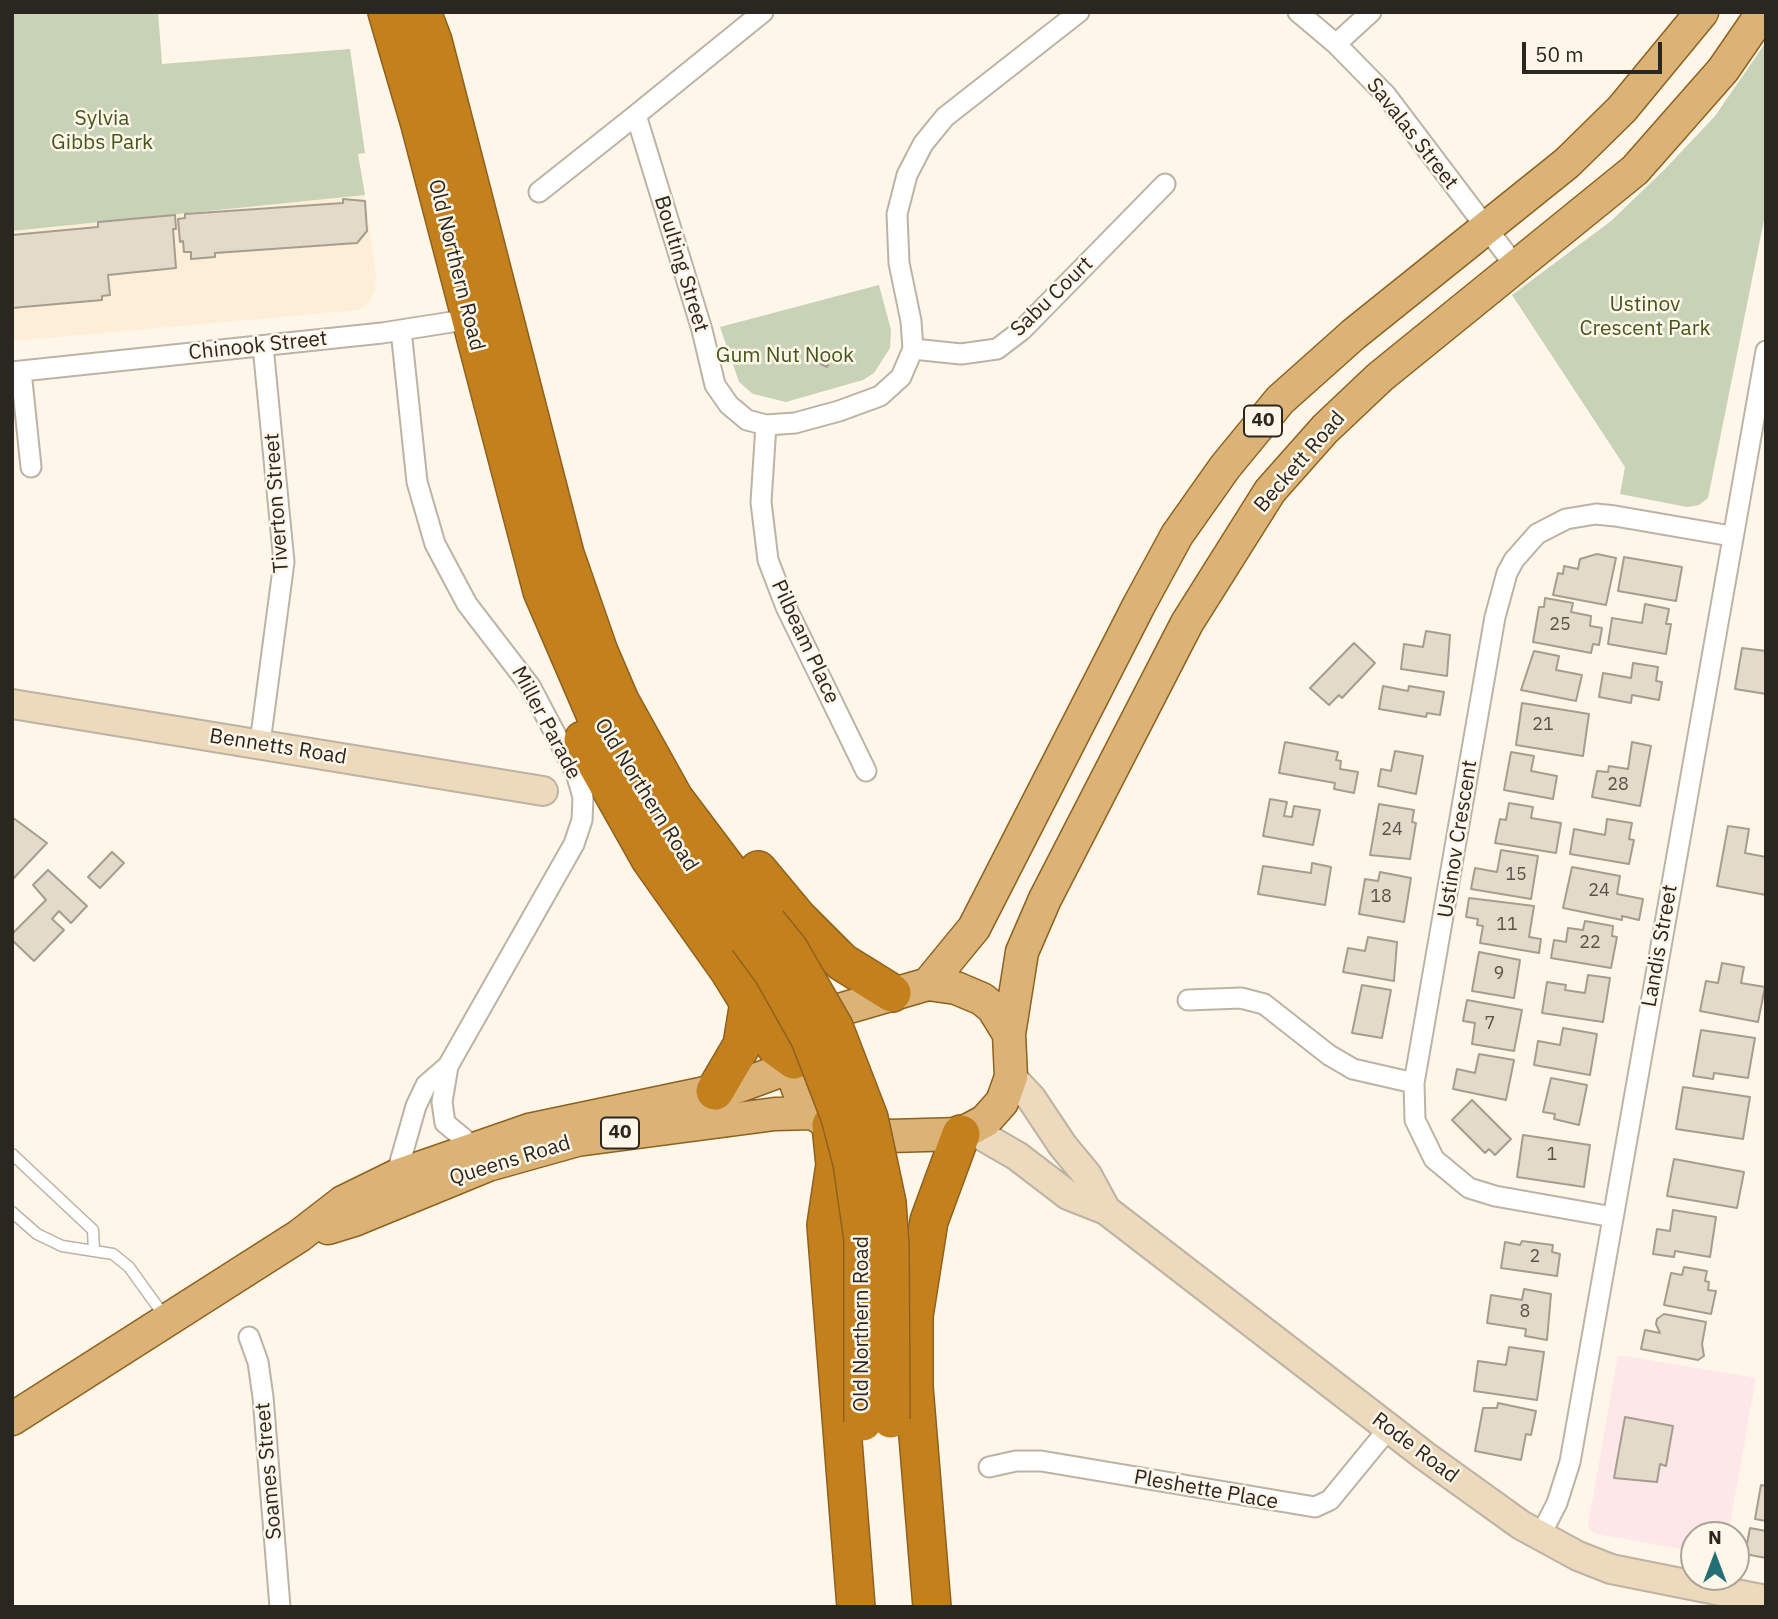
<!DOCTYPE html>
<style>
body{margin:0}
#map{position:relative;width:1778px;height:1619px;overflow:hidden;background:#fef6e9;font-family:"IBM Plex Sans",sans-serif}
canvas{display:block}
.frame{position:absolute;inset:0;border:14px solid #2a2721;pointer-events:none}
.north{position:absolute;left:1680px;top:1521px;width:70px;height:70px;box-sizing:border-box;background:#fef6e9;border:2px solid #a9a399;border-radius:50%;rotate:0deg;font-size:19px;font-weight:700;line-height:28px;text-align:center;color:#2a2721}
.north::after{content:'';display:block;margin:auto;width:24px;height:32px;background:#246f76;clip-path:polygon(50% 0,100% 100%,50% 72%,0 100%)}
.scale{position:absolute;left:1522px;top:42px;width:140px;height:32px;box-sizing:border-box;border:4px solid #2a2721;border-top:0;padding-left:9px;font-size:21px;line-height:24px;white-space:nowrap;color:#2a2721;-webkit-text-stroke:5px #fef6e9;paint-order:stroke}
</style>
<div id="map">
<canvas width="1778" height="1619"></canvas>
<div class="frame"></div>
<div class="north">N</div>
<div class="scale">50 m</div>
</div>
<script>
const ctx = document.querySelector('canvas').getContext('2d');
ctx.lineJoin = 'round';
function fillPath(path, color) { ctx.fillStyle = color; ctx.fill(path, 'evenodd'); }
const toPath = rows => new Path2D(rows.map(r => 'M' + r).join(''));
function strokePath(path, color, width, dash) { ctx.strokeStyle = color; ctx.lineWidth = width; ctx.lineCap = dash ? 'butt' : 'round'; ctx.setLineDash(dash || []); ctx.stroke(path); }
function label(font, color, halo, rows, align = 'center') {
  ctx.font = font + ' "IBM Plex Sans",sans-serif'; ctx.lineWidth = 5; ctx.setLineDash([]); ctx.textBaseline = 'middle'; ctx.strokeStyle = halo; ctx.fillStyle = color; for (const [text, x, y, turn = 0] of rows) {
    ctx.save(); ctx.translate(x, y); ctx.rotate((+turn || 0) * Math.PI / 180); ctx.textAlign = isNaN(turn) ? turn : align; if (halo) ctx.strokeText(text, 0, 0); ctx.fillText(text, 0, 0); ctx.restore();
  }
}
const built = toPath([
 [365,195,376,278,375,291,370,302,359,310,12,341,12,231]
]);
const industrial = toPath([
 [1618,1355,1756,1378,1728,1535,1694,1535,1694,1551,1596,1534,1590,1530,1588,1525]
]);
const green = toPath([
 [12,12,158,12,162,64,350,49,365,153,358,154,365,195,12,231],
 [1766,42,1766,210,1708,498,1699,505,1687,507,1620,494,1625,467,1512,295,1611,221,1665,169,1715,116],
 [879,285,891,330,890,348,874,373,863,380,786,402,753,394,739,382,720,327]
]);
const building = toPath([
 [343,199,365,201,367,231,357,243,215,253,215,257,191,259,191,252,184,252,183,241,180,242,178,219,185,218,185,214,343,203,343,199],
 [175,215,176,229,173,229,176,268,108,275,110,295,102,296,102,300,12,308,12,235,98,227,98,222,175,215],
 [821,353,831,357,827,367,817,362,821,353],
 [1597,554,1616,558,1606,605,1553,595,1558,573,1563,574,1564,566,1578,569,1580,559,1597,554],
 [1624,557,1682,567,1676,601,1618,591,1624,557],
 [1545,598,1573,603,1571,612,1591,616,1590,626,1602,628,1599,645,1593,644,1591,653,1533,642,1539,607,1544,607,1545,598],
 [1645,604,1669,609,1666,624,1671,624,1666,654,1608,644,1612,618,1642,623,1645,604],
 [1426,631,1450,635,1447,676,1401,669,1404,644,1423,647,1426,631],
 [1354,643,1375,663,1342,698,1339,695,1329,705,1310,688,1354,643],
 [1742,648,1766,651,1766,694,1735,689,1742,648],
 [1534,651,1559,656,1556,670,1582,675,1576,701,1521,690,1534,651],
 [1633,663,1658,667,1656,681,1662,682,1659,700,1632,695,1631,703,1599,697,1603,673,1631,678,1633,663],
 [1383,686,1408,691,1409,686,1444,692,1440,715,1427,713,1426,717,1379,709,1383,686],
 [1522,703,1589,714,1583,756,1516,745,1522,703],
 [1285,742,1338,752,1336,760,1341,761,1340,769,1358,772,1354,793,1334,789,1335,783,1279,773,1285,742],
 [1632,742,1651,746,1640,806,1592,797,1597,771,1608,772,1609,766,1628,769,1632,742],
 [1395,751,1423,756,1416,794,1378,786,1381,769,1391,771,1395,751],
 [1511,752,1534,756,1531,771,1557,776,1553,799,1504,790,1511,752],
 [1270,799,1287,802,1284,816,1292,817,1294,806,1320,810,1313,845,1263,836,1270,799],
 [1509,803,1533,807,1531,818,1561,823,1556,853,1495,843,1500,819,1506,820,1509,803],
 [1379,804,1414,810,1412,822,1416,823,1410,859,1370,855,1379,804],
 [12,817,47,843,12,880,12,817],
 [1607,819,1632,823,1629,839,1634,840,1629,864,1570,854,1574,829,1605,835,1607,819],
 [1728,826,1749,829,1745,853,1766,857,1766,895,1717,886,1728,826],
 [1501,850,1538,856,1531,899,1471,889,1475,868,1497,872,1501,850],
 [112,852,124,863,100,888,88,877,112,852],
 [1312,863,1331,867,1325,905,1258,894,1263,866,1311,873,1312,863],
 [1572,867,1620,876,1617,894,1643,899,1639,920,1622,916,1622,920,1563,908,1572,867],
 [48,870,87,906,71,923,59,911,52,919,64,930,34,961,12,940,12,934,46,900,33,885,48,870],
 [1380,872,1411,878,1404,922,1359,914,1365,879,1378,881,1380,872],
 [1469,898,1534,906,1529,937,1541,939,1539,953,1480,943,1483,926,1477,925,1478,919,1466,917,1469,898],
 [1585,921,1613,926,1612,936,1617,937,1611,968,1551,958,1554,940,1566,942,1568,928,1583,930,1585,921],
 [1368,937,1397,942,1394,981,1343,972,1348,948,1365,951,1368,937],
 [1479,952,1520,960,1514,998,1472,991,1479,952],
 [1722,963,1744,967,1741,983,1765,987,1758,1022,1700,1011,1706,981,1718,983,1722,963],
 [1588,975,1610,978,1603,1022,1542,1013,1547,982,1566,985,1565,990,1585,993,1588,975],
 [1362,985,1391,990,1382,1038,1352,1033,1362,985],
 [1467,1000,1522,1010,1514,1051,1472,1044,1475,1023,1463,1021,1467,1000],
 [1563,1028,1597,1034,1590,1075,1534,1065,1538,1041,1560,1045,1563,1028],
 [1701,1030,1755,1038,1748,1078,1714,1073,1713,1079,1693,1076,1701,1030],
 [1479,1054,1514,1060,1506,1100,1453,1089,1457,1069,1475,1073,1479,1054],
 [1551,1078,1587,1085,1579,1125,1554,1119,1555,1114,1543,1112,1551,1078],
 [1683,1087,1750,1097,1743,1139,1676,1129,1683,1087],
 [1472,1100,1511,1139,1495,1155,1489,1149,1485,1153,1452,1120,1472,1100],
 [1523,1135,1590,1145,1584,1187,1517,1177,1523,1135],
 [1674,1159,1744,1172,1737,1208,1667,1196,1674,1159],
 [1673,1210,1716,1217,1710,1257,1675,1251,1674,1257,1653,1254,1657,1229,1670,1231,1673,1210],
 [1522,1241,1553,1245,1552,1252,1560,1254,1557,1276,1501,1268,1505,1242,1520,1245,1522,1241],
 [1684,1267,1707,1271,1705,1281,1709,1282,1708,1290,1716,1291,1711,1314,1664,1305,1671,1273,1682,1275,1684,1267],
 [1524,1289,1551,1294,1547,1340,1525,1336,1526,1329,1487,1323,1491,1295,1522,1300,1524,1289],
 [1664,1314,1706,1322,1702,1344,1704,1356,1698,1360,1641,1349,1645,1330,1660,1333,1656,1324,1657,1319,1664,1314],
 [1509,1347,1544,1352,1537,1400,1474,1391,1478,1361,1506,1365,1509,1347],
 [1498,1403,1536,1411,1531,1435,1526,1434,1521,1460,1475,1451,1483,1408,1497,1408,1498,1403],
 [1625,1417,1673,1426,1666,1466,1660,1464,1657,1482,1614,1478,1625,1417],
 [1761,1485,1766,1486,1766,1521,1755,1519,1761,1485],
 [1750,1528,1766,1531,1766,1558,1745,1554,1750,1528]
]);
const lane = toPath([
 [12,1154,93,1230,94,1251],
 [12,1212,37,1234,62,1246,113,1254,129,1267,165,1317]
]);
const street = toPath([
 [763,12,636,115,702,330,715,385,729,405,747,420,766,425,795,423,839,411,880,396,901,377,913,349,911,321,899,263,897,214,907,175,923,144,945,117,1079,12],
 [1298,12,1336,44,1386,95,1516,267],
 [1336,44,1371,12],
 [539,192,636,115],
 [401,330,417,482,435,544,467,604,530,686,576,773,583,797,582,820,574,844,448,1066,442,1102,445,1123,474,1147],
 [913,349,961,354,997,349,1022,330,1165,184],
 [21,371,31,467],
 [12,372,382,333,477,318],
 [766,425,761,502,768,560,786,607,866,771],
 [260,743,284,562,263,346],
 [1188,1000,1241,998,1264,1004,1329,1055,1353,1069,1414,1083],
 [396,1176,416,1106,426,1085,448,1066],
 [1613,1217,1495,1196,1469,1188,1434,1159,1415,1120,1414,1083,1495,617,1507,573,1514,560,1537,534,1566,519,1596,514,1615,516,1731,536],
 [249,1337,258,1362,263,1397,280,1607],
 [989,1467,1016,1461,1041,1461,1315,1507,1330,1500,1389,1428],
 [1540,1536,1557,1503,1570,1462,1766,351]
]);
const secondary = toPath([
 [12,704,543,791],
 [1011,1077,1031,1098,1063,1146,1087,1175,1106,1210],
 [972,1130,1017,1156,1068,1195,1106,1210,1425,1456,1521,1525,1578,1556,1611,1569,1766,1600]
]);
const primary = toPath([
 [928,984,974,928,1139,605,1177,535,1225,467,1280,400,1354,334,1567,163,1622,109,1702,12],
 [928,984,956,988,982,999,993,1008,1009,1034,1011,1077,1002,1102,985,1121,961,1134,890,1136,848,1131,831,1125,813,1113,801,1097,794,1078,797,1044,804,1032,822,1017,839,1010,928,984],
 [1009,1034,1022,952,1045,899,1187,623,1270,491,1325,429,1380,377,1635,170,1723,70,1763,12],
 [328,1228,354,1220,488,1165,577,1140,775,1114,813,1113],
 [12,1419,299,1236,343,1202,396,1176,529,1130,739,1086,793,1066]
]);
const highway = toPath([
 [387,12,419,121,542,591,595,714,650,809,673,845,748,939],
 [422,12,433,41,565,554,599,652,620,701,674,798,768,923],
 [583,740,650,859,730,972,776,1047,794,1060],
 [758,870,798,918,842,962,892,993],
 [715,1091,742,1045,749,1002],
 [831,1125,835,1165,826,1225,856,1607],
 [932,1607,914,1387,914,1316,929,1221,961,1134]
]);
const highwayBridge = toPath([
 [768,923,789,949,834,1027,869,1118,887,1203,890,1246,891,1419],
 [748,939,773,973,810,1039,840,1117,852,1163,863,1239,863,1422]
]);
const numberNames = [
 ["25",1560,625],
 ["21",1543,725],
 ["28",1618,785],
 ["24",1392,830],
 ["15",1516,875],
 ["24",1599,891],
 ["18",1381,897],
 ["11",1507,925],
 ["22",1590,943],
 ["9",1499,974],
 ["7",1490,1024],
 ["1",1552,1155],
 ["2",1535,1257],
 ["8",1525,1312]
];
const shields = [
 [1263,421,38],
 [620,1133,38]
];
const shieldNames = [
 ["40",1263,421],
 ["40",620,1133]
];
const parkNames = [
 ["Sylvia",102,119],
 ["Gibbs Park",102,143],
 ["Ustinov",1645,305],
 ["Crescent Park",1645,329],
 ["Gum Nut Nook",785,356]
];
const streetNames = [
 ["Savalas Street",1412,134,52],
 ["Boulting Street",681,264,73],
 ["Old Northern Road",456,265,76],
 ["Sabu Court",1052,297,-44],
 ["Chinook Street",258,346,-6],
 ["Beckett Road",1300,462,-49],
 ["Tiverton Street",277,503,-94],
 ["Pilbeam Place",805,642,65],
 ["Miller Parade",546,723,62],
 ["Bennetts Road",278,747,9],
 ["Old Northern Road",646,795,58],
 ["Ustinov Crescent",1458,839,-81],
 ["Landis Street",1660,946,-80],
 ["Queens Road",510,1161,-17],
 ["Old Northern Road",862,1324,-90],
 ["Rode Road",1415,1448,37],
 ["Soames Street",269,1471,-95],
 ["Pleshette Place",1206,1490,10]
];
fillPath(built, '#fdeed7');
fillPath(industrial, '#fde7e9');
fillPath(green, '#c7d2b7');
fillPath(building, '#e4daca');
strokePath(building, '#a79d8e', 2);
strokePath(lane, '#bdb3a4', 13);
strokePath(street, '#bdb3a4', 23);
strokePath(secondary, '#bdb3a4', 32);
strokePath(primary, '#8e611e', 35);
strokePath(highway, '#8e611e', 40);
strokePath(lane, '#fff', 10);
strokePath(street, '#fff', 19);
strokePath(secondary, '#edd9bb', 28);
strokePath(primary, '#dcb377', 32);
strokePath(highway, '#c4801c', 37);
strokePath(highwayBridge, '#8e611e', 40, []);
strokePath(highwayBridge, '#c4801c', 37);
label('18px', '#58544b', null, numberNames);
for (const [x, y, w] of shields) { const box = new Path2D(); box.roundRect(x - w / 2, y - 15.5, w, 31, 5); ctx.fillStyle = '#fef6e9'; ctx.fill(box); strokePath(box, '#2a2721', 2); }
label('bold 19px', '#2a2721', null, shieldNames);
label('21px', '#44561f', '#fef6e9', parkNames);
label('21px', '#2a2721', '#fef6e9', streetNames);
</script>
